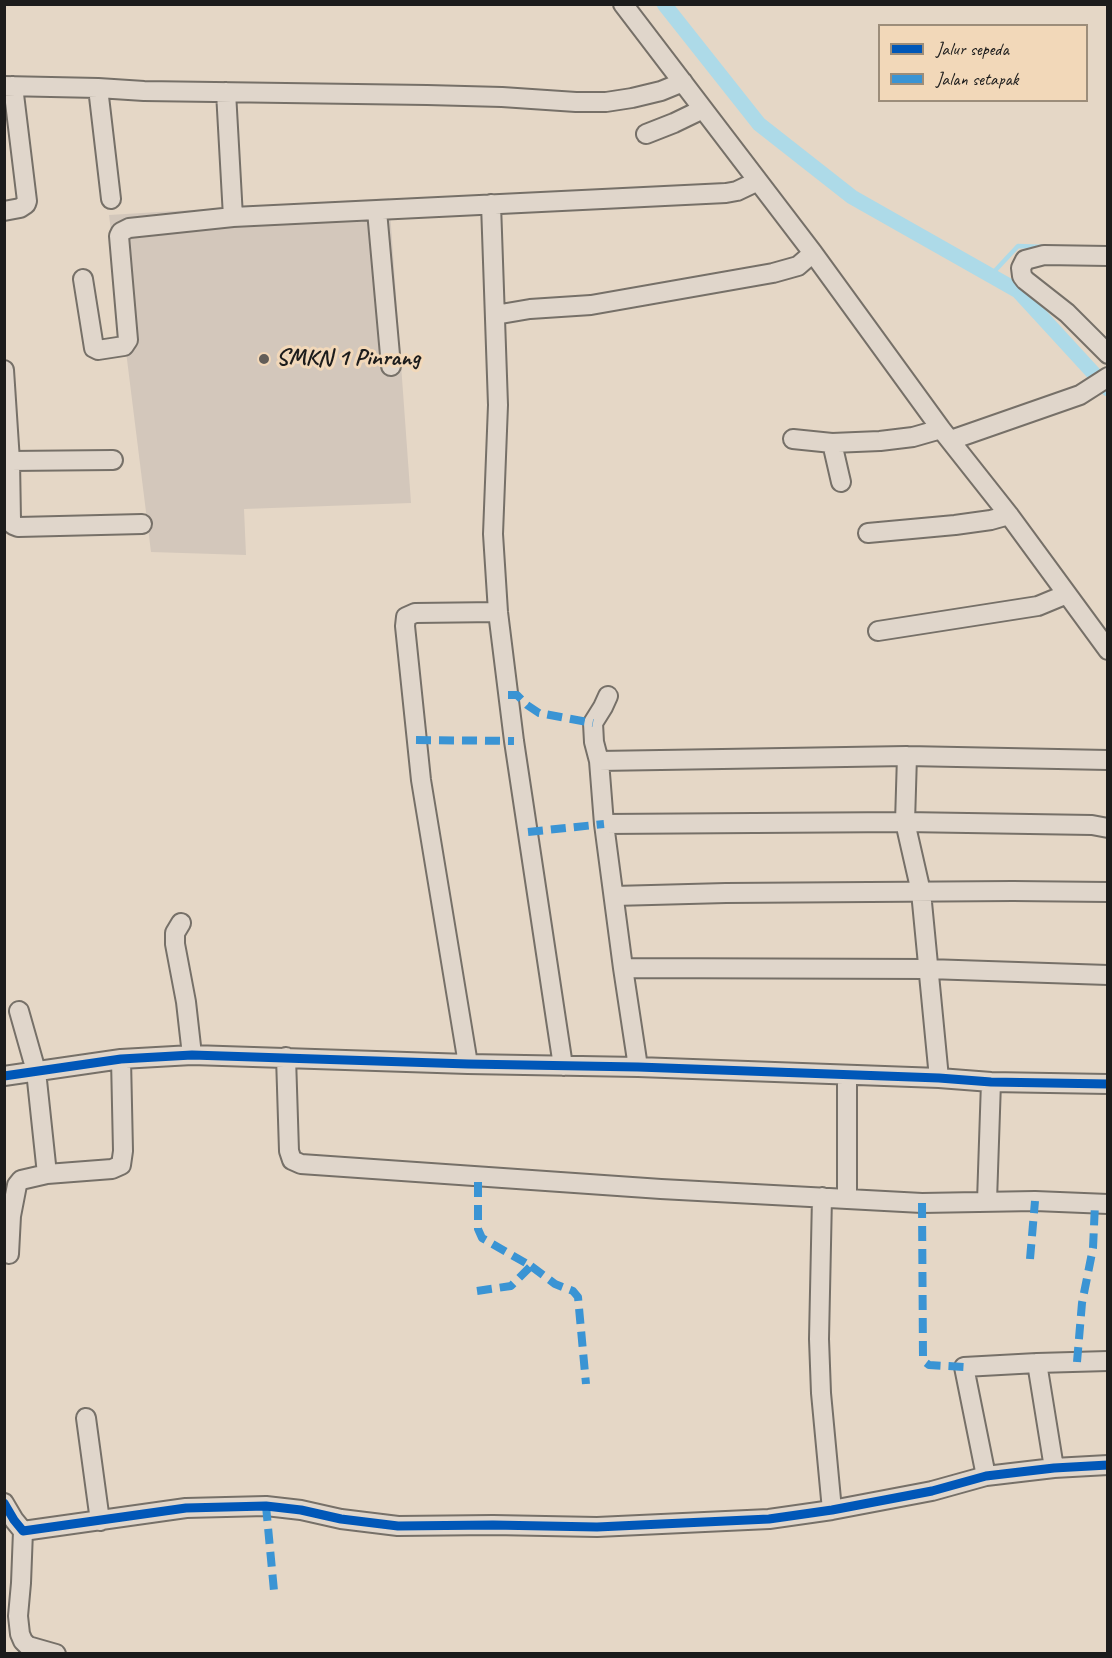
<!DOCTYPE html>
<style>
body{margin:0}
#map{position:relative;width:1112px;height:1658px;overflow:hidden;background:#e5d7c6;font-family:Caveat,sans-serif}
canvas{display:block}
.frame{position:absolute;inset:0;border:6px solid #1c1c1c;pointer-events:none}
.legend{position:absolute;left:878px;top:24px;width:210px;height:78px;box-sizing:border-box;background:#f2d8b9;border:2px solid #9c8d7a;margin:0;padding:8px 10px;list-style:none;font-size:18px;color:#1c1c1c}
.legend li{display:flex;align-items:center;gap:12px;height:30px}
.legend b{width:30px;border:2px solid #9c8d7a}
</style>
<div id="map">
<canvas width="1112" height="1658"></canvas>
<div class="frame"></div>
<ul class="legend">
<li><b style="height:8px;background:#0057b8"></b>Jalur sepeda</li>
<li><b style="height:8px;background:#3a94d4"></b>Jalan setapak</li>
</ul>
</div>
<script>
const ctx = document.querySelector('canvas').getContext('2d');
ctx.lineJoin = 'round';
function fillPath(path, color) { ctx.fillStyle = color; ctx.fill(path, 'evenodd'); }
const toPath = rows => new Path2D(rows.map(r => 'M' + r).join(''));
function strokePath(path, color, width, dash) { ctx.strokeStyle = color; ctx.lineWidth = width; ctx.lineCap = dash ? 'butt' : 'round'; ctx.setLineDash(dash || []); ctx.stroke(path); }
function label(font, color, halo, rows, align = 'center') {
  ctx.font = font + ' Caveat,sans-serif'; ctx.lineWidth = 6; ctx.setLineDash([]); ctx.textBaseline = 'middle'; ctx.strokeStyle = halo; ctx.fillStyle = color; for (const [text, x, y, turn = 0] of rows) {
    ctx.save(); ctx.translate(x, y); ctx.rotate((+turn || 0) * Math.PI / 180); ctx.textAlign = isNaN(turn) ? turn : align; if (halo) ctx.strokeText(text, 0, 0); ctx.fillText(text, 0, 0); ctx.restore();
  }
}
const built = toPath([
 [389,198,411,503,244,509,246,555,151,552,109,215]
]);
const stream = toPath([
 [990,276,1018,246,1045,247]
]);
const canal = toPath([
 [664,4,759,124,852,197,1018,291,1108,389]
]);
const minor = toPath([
 [623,4,813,253,941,429,1009,515,1108,650],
 [4,86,98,88,144,91,427,95,502,97,576,102,606,102,632,98,661,91,683,82],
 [98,88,111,199],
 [226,92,233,217],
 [646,134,674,123,703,109],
 [491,204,498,405,493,534,498,612,514,741,563,1066],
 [4,211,20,208,26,204,27,201,13,86],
 [377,211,391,366],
 [1108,256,1044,255,1025,260,1021,268,1022,276,1025,280,1067,313,1108,354],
 [83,279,94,348,98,350,124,346,128,340,119,236,121,232,129,228,233,217,726,193,737,191,758,181],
 [495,315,530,309,591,305,773,273,798,266,813,253],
 [4,370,10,461,11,520,13,525,18,527,142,524],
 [793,439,832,443],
 [951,440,1080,395,1108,377],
 [10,461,113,460],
 [841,482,832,443,880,441,913,437,941,429],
 [868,533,955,525,991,520,1009,515],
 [878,631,1038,606,1067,594],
 [608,696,603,707,593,723,594,742,599,761,604,824,623,968,638,1067],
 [907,756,905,822,921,892,939,1078],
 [599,761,907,756,1108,760],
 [604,824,905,822,1092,825,1108,828],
 [614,896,726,893,1013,891,1108,892],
 [181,923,175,933,175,944,186,1002,192,1055],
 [623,968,928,969,1108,975],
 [19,1011,36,1071,47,1174],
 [286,1057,289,1151,292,1160,301,1164,661,1189,922,1203,1035,1201,1108,1204],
 [468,1064,421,780,405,626,406,617,415,613,498,612],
 [4,1076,121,1059,192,1055,468,1064,638,1067,939,1078,991,1082,1108,1084],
 [822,1197,819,1339,821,1393,832,1510],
 [847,1199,847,1076],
 [987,1201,991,1082],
 [9,1254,11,1216,17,1185,21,1180,47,1174,112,1169,121,1165,123,1151,121,1059],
 [86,1418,100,1521],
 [1054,1468,1037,1363,1108,1361],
 [986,1476,964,1367,1037,1363],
 [4,1503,14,1520,23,1531,186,1508,266,1506,301,1510,341,1519,398,1526,493,1525,597,1527,769,1519,832,1510,932,1491,986,1476,1054,1468,1108,1465],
 [23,1531,21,1583,18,1616,20,1634,23,1641,28,1646,56,1654]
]);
const quiet = toPath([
 [508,695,517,695,527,705,539,713,593,723],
 [416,740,514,741],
 [528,832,604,824],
 [922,1203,923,1358,925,1362,929,1365,964,1367],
 [1030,1259,1035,1201],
 [531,1266,555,1284,573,1291,578,1297,586,1384],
 [477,1291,511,1286,531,1266,482,1238,478,1229,478,1177],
 [1077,1362,1082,1303,1093,1248,1095,1204],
 [266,1506,274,1591]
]);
const cycleway = toPath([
 [4,1076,121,1059,192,1055,468,1064,638,1067,939,1078,991,1082,1108,1084],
 [4,1503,14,1520,23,1531,186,1508,266,1506,301,1510,341,1519,398,1526,493,1525,597,1527,769,1519,832,1510,932,1491,986,1476,1054,1468,1108,1465]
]);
const markers = [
 [264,359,6,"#625d58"]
];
const poiNames = [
 ["SMKN 1 Pinrang",276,359]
];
fillPath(built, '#d3c7bb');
strokePath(stream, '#addae8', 4.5);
strokePath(canal, '#addae8', 15);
strokePath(minor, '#767068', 22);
strokePath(minor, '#e0d6cb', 18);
strokePath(quiet, '#3a94d4', 8, [15, 8]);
strokePath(cycleway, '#0057b8', 9);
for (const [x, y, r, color] of markers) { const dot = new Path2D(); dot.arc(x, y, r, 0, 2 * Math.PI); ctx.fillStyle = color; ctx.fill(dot); strokePath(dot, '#f2d8b9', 2); }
label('bold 24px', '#1c1c1c', '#f2d8b9', poiNames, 'left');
</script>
